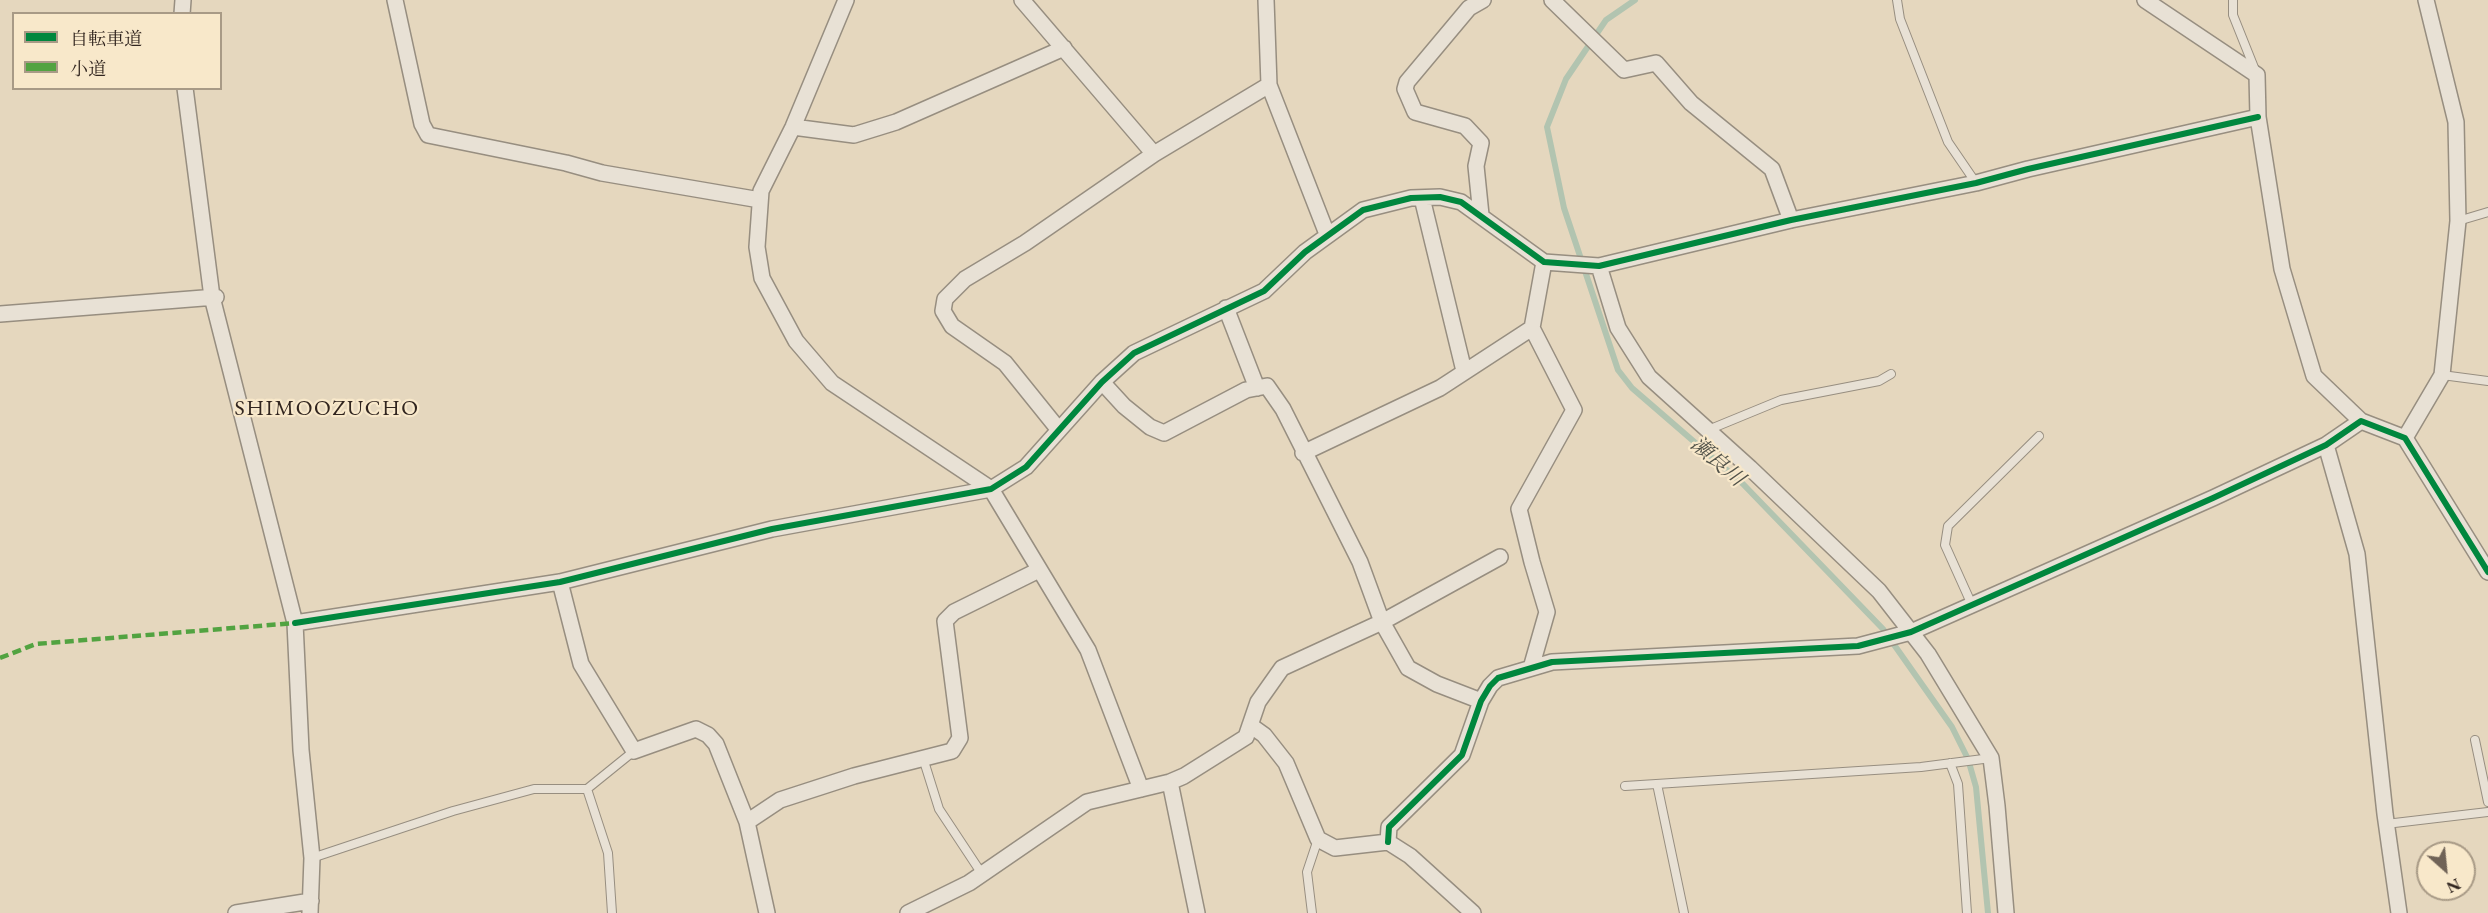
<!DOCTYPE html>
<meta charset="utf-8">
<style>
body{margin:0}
#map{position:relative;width:2488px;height:913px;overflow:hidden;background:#e5d7be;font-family:"EB Garamond","Noto Serif JP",serif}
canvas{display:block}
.legend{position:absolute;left:12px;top:12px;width:210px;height:78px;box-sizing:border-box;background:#f8e8ca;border:2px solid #a89a86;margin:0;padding:8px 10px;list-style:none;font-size:18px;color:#31251f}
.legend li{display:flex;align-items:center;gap:12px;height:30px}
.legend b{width:30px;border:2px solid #a89a86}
.north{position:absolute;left:2416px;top:841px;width:60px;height:60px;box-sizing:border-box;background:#f8e8ca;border:2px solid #a89a86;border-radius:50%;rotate:153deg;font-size:16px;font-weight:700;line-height:24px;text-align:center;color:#31251f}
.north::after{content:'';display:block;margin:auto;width:21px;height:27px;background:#706357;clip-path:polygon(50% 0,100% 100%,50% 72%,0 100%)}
</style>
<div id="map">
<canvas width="2488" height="913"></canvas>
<ul class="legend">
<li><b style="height:8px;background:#00873e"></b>自転車道</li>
<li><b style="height:8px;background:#52a341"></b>小道</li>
</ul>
<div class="north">N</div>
</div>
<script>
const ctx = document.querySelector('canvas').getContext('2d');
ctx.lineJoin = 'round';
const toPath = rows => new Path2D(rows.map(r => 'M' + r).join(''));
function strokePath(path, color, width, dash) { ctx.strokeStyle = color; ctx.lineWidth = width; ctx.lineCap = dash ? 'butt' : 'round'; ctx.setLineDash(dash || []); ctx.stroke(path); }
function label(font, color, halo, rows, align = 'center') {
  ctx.font = font + ' "EB Garamond","Noto Serif JP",serif'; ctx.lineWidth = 4.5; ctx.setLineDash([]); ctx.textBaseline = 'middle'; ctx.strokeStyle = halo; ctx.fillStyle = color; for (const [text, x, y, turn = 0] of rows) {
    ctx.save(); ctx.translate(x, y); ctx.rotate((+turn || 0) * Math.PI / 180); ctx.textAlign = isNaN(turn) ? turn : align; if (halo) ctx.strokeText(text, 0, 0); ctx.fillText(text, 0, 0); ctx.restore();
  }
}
const stream = toPath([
 [1635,0,1606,20,1566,79,1547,127,1564,208,1618,370,1632,388,1743,484,1883,629,1952,727,1968,759,1976,787,1988,913]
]);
const lane = toPath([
 [1897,0,1900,19,1948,142,1976,183],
 [2233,0,2233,15,2255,70],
 [2458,221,2488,212],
 [2442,375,2488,381],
 [1708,430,1781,400,1879,381,1891,374],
 [1972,605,1945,545,1948,526,2039,436],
 [2475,740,2488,802],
 [923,758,939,809,982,874],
 [1950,763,1958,784,1967,913],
 [1657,784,1684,913],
 [1625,786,1921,767,1991,758],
 [2386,824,2488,812],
 [312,858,453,811,534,789,587,789],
 [612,913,608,853,587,789,634,751],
 [1312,913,1307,872,1318,839]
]);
const street = toPath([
 [395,0,422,124,428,135,566,163,602,173,760,200],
 [846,0,793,127,761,191,757,247,762,278,796,341,832,383,991,489,1088,650,1141,789],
 [1022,0,1154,154],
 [1266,0,1269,85,1327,234],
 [1552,0,1624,70,1656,63,1691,103,1772,169,1791,220],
 [2145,0,2257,75,2258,117,2282,269,2314,376,2361,421],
 [182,14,183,0],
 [185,88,212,297,295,623,301,750,312,858,310,913],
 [793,127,854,135,896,122,1064,48],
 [1422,198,1464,371],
 [1481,215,1476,166,1481,143,1465,126,1415,112,1405,89,1407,82,1469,8,1483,0],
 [1599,266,1618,328,1649,377,1750,468,1879,591,1928,654,1991,758,1997,806,2006,913],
 [1226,308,1257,388],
 [0,314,216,297],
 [1102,382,1124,406,1150,427,1164,433,1246,390,1267,386,1283,409,1360,562,1382,622,1408,668,1437,684,1481,701],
 [1059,430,1005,363,952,326,943,311,945,299,965,279,1025,243,1154,154,1269,85],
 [2405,438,2442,375,2458,221,2456,122,2426,0],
 [2326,445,2357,554,2385,814,2399,913],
 [1303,453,1440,388,1532,328],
 [560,582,581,664,634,751,696,729,708,735,716,744,747,822,767,913],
 [295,623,560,582,772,529,991,489,1026,467,1102,382,1134,353,1264,291,1305,252,1363,210,1411,198,1440,197,1461,202,1544,262,1599,266,1791,220,1976,183,2028,169,2258,117],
 [1531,668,1547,612,1532,562,1519,509,1574,410,1532,328,1544,262],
 [1250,725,1264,735,1286,763,1318,839,1335,848,1388,842,1410,856,1473,913],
 [1170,782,1197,913],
 [747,822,780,800,854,776,952,751,960,738,945,621,954,612,1039,570],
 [1388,842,1389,827,1462,755,1481,701,1490,686,1498,678,1552,662,1858,646,1911,632,2213,498,2326,445,2361,421,2405,438,2488,572],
 [236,913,311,901],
 [908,913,969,883,1087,802,1170,782,1184,776,1246,737,1258,702,1282,668,1382,622,1500,557]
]);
const quiet = toPath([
 [0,658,36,644,295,623]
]);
const cycleway = toPath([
 [295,623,560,582,772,529,991,489,1026,467,1102,382,1134,353,1264,291,1305,252,1363,210,1411,198,1440,197,1461,202,1544,262,1599,266,1791,220,1976,183,2028,169,2258,117],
 [1388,842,1389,827,1462,755,1481,701,1490,686,1498,678,1552,662,1858,646,1911,632,2213,498,2326,445,2361,421,2405,438,2488,572]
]);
const waterNames = [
 ["瀬良川",1717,462,41]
];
const quarterNames = [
 ["SHIMOOZUCHO",327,409]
];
strokePath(stream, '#b2c4b0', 6);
strokePath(lane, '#978e80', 10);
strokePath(street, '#978e80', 18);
strokePath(lane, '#e8e1d5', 8);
strokePath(street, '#e8e1d5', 15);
strokePath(quiet, '#52a341', 4.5, [9, 4.5]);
strokePath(cycleway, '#00873e', 6);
label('italic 21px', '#515249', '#f8e8ca', waterNames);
ctx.letterSpacing = '1.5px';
label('22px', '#31251f', '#f8e8ca', quarterNames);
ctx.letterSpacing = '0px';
</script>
